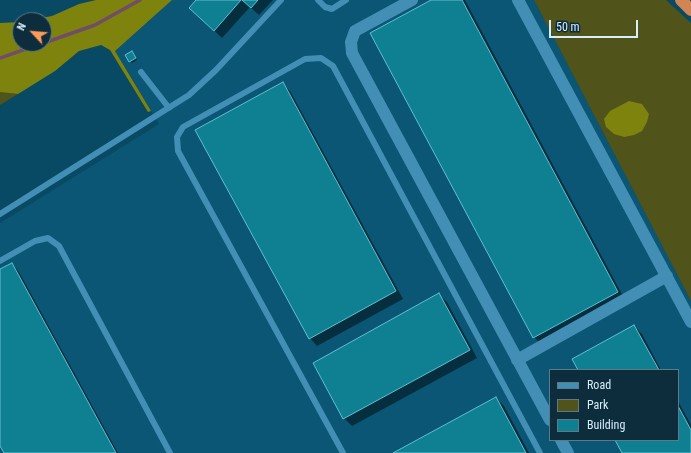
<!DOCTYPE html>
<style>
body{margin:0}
#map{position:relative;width:691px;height:453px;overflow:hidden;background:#084964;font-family:"Roboto Condensed",sans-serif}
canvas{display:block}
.legend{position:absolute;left:549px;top:369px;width:130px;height:72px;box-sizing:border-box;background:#0d2d3d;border:1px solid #5e7a89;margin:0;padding:5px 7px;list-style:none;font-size:12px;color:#d8eefa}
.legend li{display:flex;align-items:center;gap:8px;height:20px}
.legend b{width:20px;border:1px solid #5e7a89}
.north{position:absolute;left:12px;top:12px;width:40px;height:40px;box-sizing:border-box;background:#0d2d3d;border:1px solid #5e7a89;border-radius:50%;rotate:296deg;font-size:11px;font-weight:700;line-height:16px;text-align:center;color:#d8eefa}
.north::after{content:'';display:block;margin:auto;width:14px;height:18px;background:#fe9b59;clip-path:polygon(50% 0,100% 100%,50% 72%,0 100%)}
.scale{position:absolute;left:549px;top:20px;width:89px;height:18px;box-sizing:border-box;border:2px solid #d8eefa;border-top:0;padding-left:5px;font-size:12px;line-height:14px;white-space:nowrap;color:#d8eefa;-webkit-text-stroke:3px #0d2d3d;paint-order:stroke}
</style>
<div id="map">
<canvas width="691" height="453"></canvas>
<ul class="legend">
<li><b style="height:5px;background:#438eb4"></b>Road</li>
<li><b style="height:11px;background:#50531a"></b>Park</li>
<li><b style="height:11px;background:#0f8092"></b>Building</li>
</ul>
<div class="north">N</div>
<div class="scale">50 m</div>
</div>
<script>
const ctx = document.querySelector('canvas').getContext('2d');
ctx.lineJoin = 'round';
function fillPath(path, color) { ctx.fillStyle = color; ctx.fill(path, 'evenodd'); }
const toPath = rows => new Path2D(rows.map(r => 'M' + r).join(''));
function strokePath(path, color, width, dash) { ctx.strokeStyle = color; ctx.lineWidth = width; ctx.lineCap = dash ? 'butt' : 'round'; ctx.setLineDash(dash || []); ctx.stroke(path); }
const built = toPath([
 [172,0,534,0,691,301,691,453,0,453,0,223,159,124,115,51],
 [550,370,678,370,678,440,550,440]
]);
const green = toPath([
 [534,0,666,0,691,23,691,301],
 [0,92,4,92,18,94,0,105]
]);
const forest = toPath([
 [96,0,172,0,115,51,151,111,148,112,110,50,101,45,79,51,55,71,18,94,0,92,0,23,20,22,20,44,44,44,44,20,31,20,52,16,79,4],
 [629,101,642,104,649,114,647,122,642,131,634,135,624,137,614,134,606,127,604,119,610,111]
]);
const shadow = toPath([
 [197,0,273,0,259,15,250,7,222,38,198,15],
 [433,0,465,0,625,300,542,345,534,337],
 [133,53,137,60,132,63,126,55],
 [283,84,290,91,403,299,317,346,310,338],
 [12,264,19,272,118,453,5,453,0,444,0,270],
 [439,295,447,302,477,358,352,426,344,418],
 [634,326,642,334,661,370,579,370],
 [496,398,504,406,529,453,396,453],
 [678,401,691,425,691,453,623,453,616,440,678,440]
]);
const stream = toPath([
 [44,43,95,25,140,0],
 [0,58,40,44]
]);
const building = toPath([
 [196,0,241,0,214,31,189,8,196,0],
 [242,0,258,0,251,8,242,0],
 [431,0,462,0,618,292,533,338,370,33,431,0],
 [132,51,136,58,129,62,125,55,132,51],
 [283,82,396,291,309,339,195,130,283,82],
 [12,263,116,453,4,453,0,446,0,269,12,263],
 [439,293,470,350,343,419,313,363,439,293],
 [634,325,659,370,578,370,572,359,634,325],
 [496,397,526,453,393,453,496,397],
 [678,406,691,430,691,453,622,453,615,440,678,440,678,406]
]);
const lane = toPath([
 [318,0,325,7,332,9,346,0],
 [141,72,169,108],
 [0,214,189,95,216,70,281,0],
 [0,261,35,241,48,238,59,246,170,453],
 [343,453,178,151,177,137,183,127,305,59,321,58,333,66,540,453]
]);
const street = toPath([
 [412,0,355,31,351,42,352,53,550,420],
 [518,0,691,322],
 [517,360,667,276],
 [561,440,568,453]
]);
const highway = toPath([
 [681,0,691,10]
]);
fillPath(built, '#0a5674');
fillPath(green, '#50531a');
fillPath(forest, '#7e830d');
fillPath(shadow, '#0007');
strokePath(stream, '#714e68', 3.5);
fillPath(building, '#0f8092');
strokePath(building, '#60bfd2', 1);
strokePath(lane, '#438eb4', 6);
strokePath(street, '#438eb4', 12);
strokePath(highway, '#d08554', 12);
</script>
